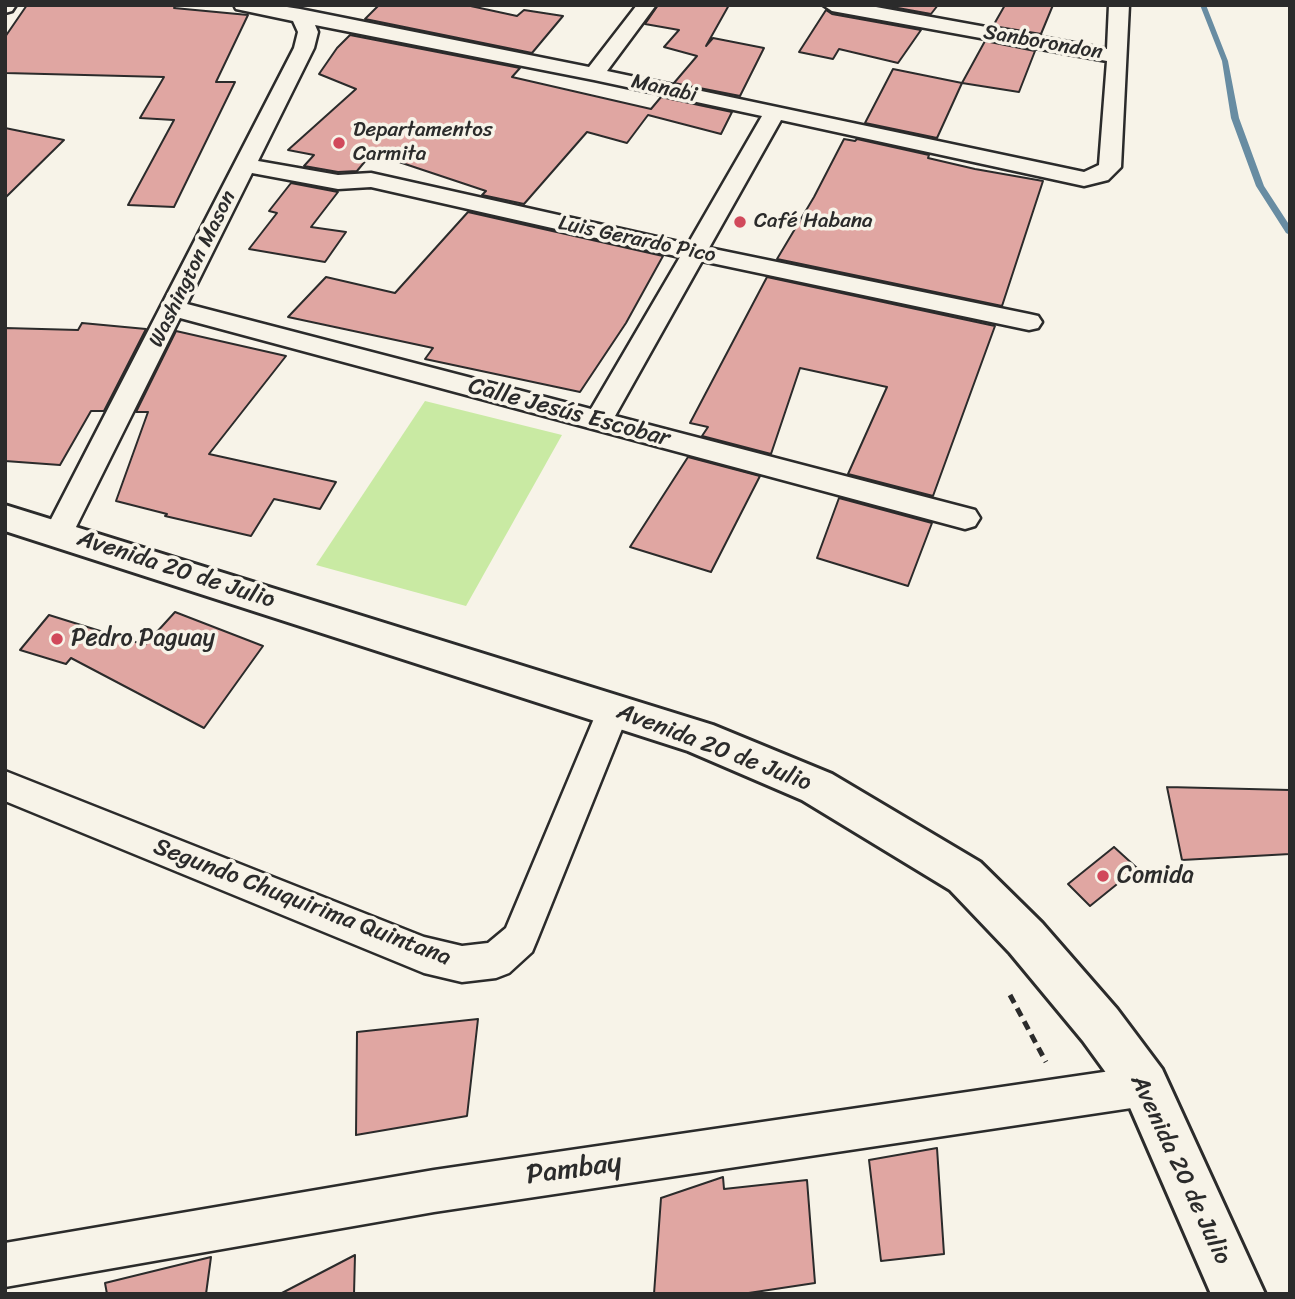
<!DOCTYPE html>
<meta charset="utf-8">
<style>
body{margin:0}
#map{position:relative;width:1295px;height:1299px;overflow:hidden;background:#f7f3e8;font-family:Sriracha,sans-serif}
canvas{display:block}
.frame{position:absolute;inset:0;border:7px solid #2b2b2b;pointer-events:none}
</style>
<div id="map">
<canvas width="1295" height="1299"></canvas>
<div class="frame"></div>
</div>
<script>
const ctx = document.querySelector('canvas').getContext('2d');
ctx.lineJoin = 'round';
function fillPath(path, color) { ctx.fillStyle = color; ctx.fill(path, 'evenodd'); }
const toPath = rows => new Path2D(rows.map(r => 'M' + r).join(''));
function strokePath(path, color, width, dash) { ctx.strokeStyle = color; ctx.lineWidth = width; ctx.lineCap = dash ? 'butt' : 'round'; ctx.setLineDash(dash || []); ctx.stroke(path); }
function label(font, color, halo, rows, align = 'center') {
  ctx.font = font + ' Sriracha,sans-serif'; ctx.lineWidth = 7; ctx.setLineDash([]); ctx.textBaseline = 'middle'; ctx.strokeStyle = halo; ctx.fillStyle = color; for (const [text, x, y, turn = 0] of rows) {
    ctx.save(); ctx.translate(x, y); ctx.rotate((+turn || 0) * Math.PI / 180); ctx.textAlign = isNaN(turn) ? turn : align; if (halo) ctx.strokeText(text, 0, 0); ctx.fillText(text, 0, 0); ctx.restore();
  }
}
const green = toPath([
 [425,401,562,435,466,606,316,565]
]);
const stream = toPath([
 [1200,5,1206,5,1228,61,1239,118,1264,186,1290,226,1290,235,1286,233,1256,186,1231,118,1222,61,1200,5]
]);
const building = toPath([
 [27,5,176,5,174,8,248,15,216,82,235,82,174,207,128,205,174,120,140,118,164,77,5,73,5,37,27,5],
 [379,5,466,5,517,16,524,10,563,16,532,53,365,19,379,5],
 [658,5,729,5,706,46,713,38,764,48,740,96,674,83,697,56,664,47,679,30,645,24,658,5],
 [881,5,938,5,931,14,881,5],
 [1005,5,1053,5,1041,34,993,26,1005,5],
 [826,10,832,14,921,30,898,63,839,49,833,59,799,52,826,10],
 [350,35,520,68,512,77,651,109,661,97,732,112,721,134,648,115,627,143,587,132,524,204,482,195,486,191,372,153,357,171,338,172,304,166,314,155,288,150,356,89,319,74,337,48,350,35],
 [985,41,1035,51,1019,92,962,83,985,41],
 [893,69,962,83,937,138,865,123,893,69],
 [5,128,64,140,5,198,5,128],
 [844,139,855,141,857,139,929,155,928,158,975,169,1043,181,1002,306,777,259,814,197,844,139],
 [291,183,338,192,311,227,346,232,325,262,249,249,277,213,269,211,291,183],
 [468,212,663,256,626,323,580,392,425,359,433,348,288,317,326,277,395,293,468,212],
 [767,277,995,326,933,496,848,474,887,387,800,368,771,454,702,436,708,427,690,423,767,277],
 [82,323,146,329,104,411,91,411,60,465,5,461,5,328,78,330,82,323],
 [176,331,286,356,209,454,336,482,320,509,274,499,251,536,165,516,167,514,116,501,148,412,136,412,176,331],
 [688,457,760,476,711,572,630,547,688,457],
 [839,498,932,523,908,586,817,558,839,498],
 [175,612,263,646,204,728,71,658,66,664,20,650,49,615,145,645,175,612],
 [1167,787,1290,790,1290,854,1182,860,1167,787],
 [1114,847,1137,868,1090,906,1068,884,1114,847],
 [478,1019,467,1116,356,1135,357,1032,478,1019],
 [937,1148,944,1254,881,1261,869,1160,937,1148],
 [723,1177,724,1189,807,1180,815,1283,742,1294,654,1294,661,1198,723,1177],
 [355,1255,354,1294,280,1294,355,1255],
 [211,1257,206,1294,107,1294,105,1283,211,1257]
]);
const path = toPath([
 [1010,995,1046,1062]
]);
const minor = toPath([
 [5,5,16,5,12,11,5,13,5,5],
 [234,5,274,5,300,9,589,67,637,5,656,5,607,71,1084,172,1099,165,1107,61,832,11,823,5,865,5,1107,49,1109,5,1129,5,1121,167,1108,180,1084,186,781,120,709,248,1029,314,1038,316,1042,322,1038,328,1029,330,702,261,615,416,975,510,980,518,975,526,965,529,180,318,69,541,59,544,49,541,44,533,294,48,298,32,293,21,236,9,234,5],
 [315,25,594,80,762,116,688,244,371,173,338,175,258,161,314,48,318,32,315,25],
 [252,173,338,189,371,187,680,257,591,409,187,304,252,173],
 [614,696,626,699,630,709,537,940,532,952,509,973,496,978,462,982,424,973,5,801,5,771,424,937,462,946,488,943,506,928,598,709,602,699,614,696],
 [1145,1066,1159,1072,1165,1086,1159,1100,1145,1106,434,1212,5,1287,5,1243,434,1170,1145,1066]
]);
const secondary = toPath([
 [5,505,713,725,832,774,980,862,1042,923,1117,1009,1162,1069,1265,1294,1211,1294,1128,1103,1083,1041,1010,953,950,890,802,800,688,751,5,531,5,505]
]);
const markers = [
 [339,143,7,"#d1495b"],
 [740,222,7,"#d1495b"],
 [57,639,7,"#d1495b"],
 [1103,876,7,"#d1495b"]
];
const farStreetnames = [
 ["Sanborondon",1043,43,10],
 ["Manabi",664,89,13],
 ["Luis Gerardo Pico",637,240,12],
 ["Washington Mason",193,269,-64]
];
const farPoinames = [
 ["Departamentos",353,131],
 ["Carmita",353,155],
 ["Café Habana",754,222]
];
const streetNames = [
 ["Calle Jesús Escobar",569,413,15],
 ["Avenida 20 de Julio",176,570,18],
 ["Avenida 20 de Julio",714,748,21],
 ["Segundo Chuquirima Quintana",302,903,21],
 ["Avenida 20 de Julio",1180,1170,65]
];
const poiNames = [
 ["Pedro Paguay",71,639],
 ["Comida",1117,876]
];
const nearStreetnames = [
 ["Pambay",574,1170,-8]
];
fillPath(green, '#c9eaa3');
fillPath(stream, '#688ca2');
fillPath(building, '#e0a6a2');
strokePath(building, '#2b2b2b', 2);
strokePath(minor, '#2b2b2b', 5);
strokePath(secondary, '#2b2b2b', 6);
strokePath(path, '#2b2b2b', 5, [9, 6]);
fillPath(minor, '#f7f3e8');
fillPath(secondary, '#f7f3e8');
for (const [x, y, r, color] of markers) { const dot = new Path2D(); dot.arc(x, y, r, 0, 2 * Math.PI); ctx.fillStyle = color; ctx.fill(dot); strokePath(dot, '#f7f3e8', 2.5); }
label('21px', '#2b2b2b', '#f7f3e8', farStreetnames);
label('21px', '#2b2b2b', '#f7f3e8', farPoinames, 'left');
label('24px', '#2b2b2b', '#f7f3e8', streetNames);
label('24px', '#2b2b2b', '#f7f3e8', poiNames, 'left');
label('28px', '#2b2b2b', '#f7f3e8', nearStreetnames);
</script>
